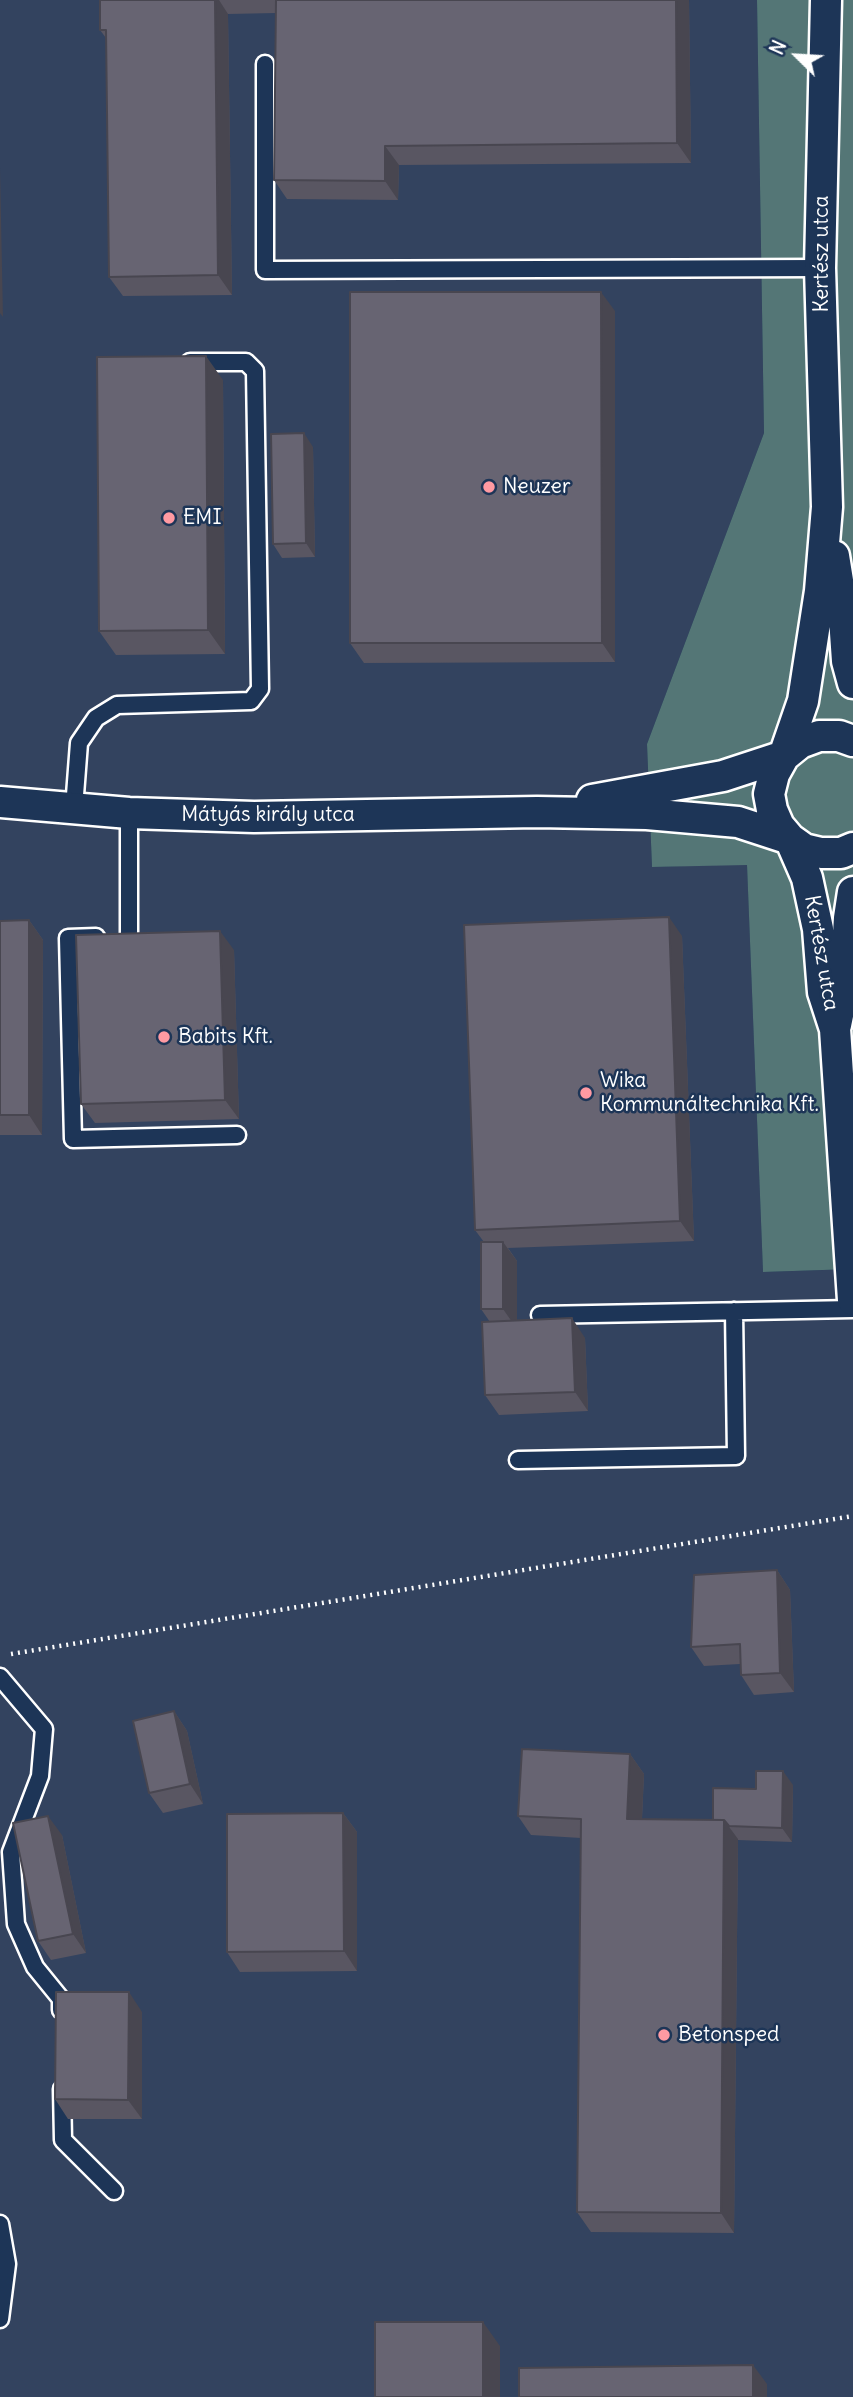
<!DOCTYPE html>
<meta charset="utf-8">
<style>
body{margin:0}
#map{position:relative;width:853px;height:2397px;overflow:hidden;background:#1d3557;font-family:Delius,sans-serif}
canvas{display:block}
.north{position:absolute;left:762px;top:21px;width:70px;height:70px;-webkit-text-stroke:5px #1d3557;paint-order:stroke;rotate:294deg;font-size:19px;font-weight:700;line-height:28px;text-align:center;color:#fff}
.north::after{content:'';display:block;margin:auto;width:24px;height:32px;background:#fff;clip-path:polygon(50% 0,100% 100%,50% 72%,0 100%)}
</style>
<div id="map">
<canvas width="853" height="2397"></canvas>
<div class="north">N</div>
</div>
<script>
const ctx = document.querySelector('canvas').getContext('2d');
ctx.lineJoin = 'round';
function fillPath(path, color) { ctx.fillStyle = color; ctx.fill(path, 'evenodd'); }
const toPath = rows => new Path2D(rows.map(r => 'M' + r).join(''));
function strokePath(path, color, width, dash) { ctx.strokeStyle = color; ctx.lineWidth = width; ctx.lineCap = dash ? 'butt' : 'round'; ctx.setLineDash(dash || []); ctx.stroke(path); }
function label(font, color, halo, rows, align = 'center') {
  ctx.font = font + ' Delius,sans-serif'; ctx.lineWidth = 5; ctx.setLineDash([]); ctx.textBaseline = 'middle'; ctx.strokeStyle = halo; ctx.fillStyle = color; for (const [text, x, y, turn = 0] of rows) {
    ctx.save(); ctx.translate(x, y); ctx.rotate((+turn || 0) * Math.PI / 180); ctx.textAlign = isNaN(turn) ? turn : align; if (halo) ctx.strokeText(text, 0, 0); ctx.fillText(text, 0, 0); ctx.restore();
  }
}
const built = toPath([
 [0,0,757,0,764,433,647,744,652,867,747,864,763,1272,853,1269,853,2397,0,2397]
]);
const green = toPath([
 [757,0,853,0,853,1269,763,1272,747,865,652,867,647,744,764,433]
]);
const path = toPath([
 [11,1654,853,1516]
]);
const service = toPath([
 [265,64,265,270,820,268],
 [74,808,79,743,96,718,117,705,251,701,260,689,255,371,246,362,190,362],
 [129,813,129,935],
 [96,937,68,938,73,1139,237,1135],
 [540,1315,853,1309],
 [518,1460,736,1456,734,1311],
 [0,1677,44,1729,40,1776,11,1852,16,1924,35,1967,61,1999,61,2010],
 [62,2089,63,2140,114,2191],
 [0,2224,7,2264,0,2319]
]);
const minor = toPath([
 [834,556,844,618,847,661,853,683],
 [853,741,839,736,819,736,800,743,784,756,774,774,769,794,772,810,779,826,790,839,804,849,821,853,841,853,853,848],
 [592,800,723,776,784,756,803,701,820,591,827,507,820,268,826,0],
 [0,802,129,813,254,817,537,812,647,814,738,822,790,839,807,878,818,929,823,992,835,1029,853,1300],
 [836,1025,845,981,849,918,853,892]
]);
const wall = toPath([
 [100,0,689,0,691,163,399,165,398,200,287,199,274,180,276,13,228,14,232,295,123,296,109,277,106,38,100,30],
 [615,311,615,662,364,663,350,643],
 [223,380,225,654,116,655,99,631],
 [313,447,315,557,282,558,273,544],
 [29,920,43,940,42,1135,0,1135,0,921],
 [682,936,694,1241,508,1248,517,1261,517,1321,585,1338,588,1411,499,1415,485,1395,490,1322,481,1309,484,1242,475,1230],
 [234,950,239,1119,95,1123,81,1104],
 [777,1570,790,1590,794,1692,754,1695,741,1675,740,1664,704,1666,691,1647],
 [174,1711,187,1731,203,1804,163,1813,149,1793],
 [630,1754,644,1774,642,1819,713,1820,756,1789,793,1785,792,1842,738,1840,734,2233,591,2232,577,2212,581,1838,531,1835,518,1816],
 [343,1813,357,1832,357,1971,240,1972,227,1952],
 [62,1835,86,1953,51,1960,38,1941],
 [142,2012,142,2119,68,2119,55,2099]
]);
const shadedWall = toPath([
 [215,0,219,0,228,14,232,295,218,275],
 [676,0,689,0,691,163,677,143],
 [385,146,399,165,398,200,385,181],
 [0,168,3,317,0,313],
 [601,292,615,311,615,662,602,643],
 [206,356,223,380,225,654,208,630],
 [304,433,313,447,315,557,306,543],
 [669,917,682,936,694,1241,680,1221],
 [29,920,43,940,42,1135,29,1115],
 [220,931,234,950,239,1119,225,1100],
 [503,1242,517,1261,517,1329,503,1309],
 [572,1318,585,1338,588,1411,575,1392],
 [777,1570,790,1590,794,1692,780,1673],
 [174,1711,187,1731,203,1804,190,1784],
 [630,1754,644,1774,641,1839,627,1819],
 [783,1771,793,1785,792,1842,782,1828],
 [343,1813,357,1832,357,1971,344,1951],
 [48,1816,62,1835,86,1953,73,1934],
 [724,1820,738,1839,734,2233,721,2213],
 [129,1992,142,2012,142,2119,128,2100],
 [483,2322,500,2346,500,2397,483,2397],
 [753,2365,767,2384,767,2397,753,2397]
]);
const building = toPath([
 [100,0,215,0,218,275,109,277,106,30,100,30,100,0],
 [276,0,676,0,677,143,385,146,385,181,274,180,276,0],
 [350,292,601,292,602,643,350,643,350,292],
 [206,356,208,630,99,631,97,357,206,356],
 [304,433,306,543,273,544,271,434,304,433],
 [669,917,680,1221,475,1230,464,925,669,917],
 [29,920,29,1115,0,1115,0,921,29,920],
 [220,931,225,1100,81,1104,76,935,220,931],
 [481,1242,503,1242,503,1309,481,1309,481,1242],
 [572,1318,575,1392,485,1395,482,1322,572,1318],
 [777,1570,780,1673,741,1675,740,1644,691,1647,694,1575,777,1570],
 [174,1711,190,1784,149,1793,133,1721,174,1711],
 [522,1749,630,1754,627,1819,724,1820,721,2213,577,2212,581,1819,518,1816,522,1749],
 [756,1771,783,1771,782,1828,729,1826,724,1820,713,1820,713,1788,756,1789,756,1771],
 [343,1813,344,1951,227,1952,227,1814,343,1813],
 [48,1816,73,1934,38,1941,13,1823,48,1816],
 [56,1992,129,1992,128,2100,55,2099,56,1992],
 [375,2322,483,2322,483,2397,375,2397,375,2322],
 [753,2365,753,2397,519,2397,519,2368,753,2365]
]);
const markers = [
 [489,487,7,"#ff9aa2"],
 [169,518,7,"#ff9aa2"],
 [164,1037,7,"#ff9aa2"],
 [586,1093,7,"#ff9aa2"],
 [664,2035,7,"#ff9aa2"]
];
const streetNames = [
 ["Kertész utca",822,254,-90],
 ["Mátyás király utca",268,815],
 ["Kertész utca",821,953,80]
];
const poiNames = [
 ["Neuzer",503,487],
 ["EMI",183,518],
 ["Babits Kft.",178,1037],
 ["Wika",600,1081],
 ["Kommunáltechnika Kft.",600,1105],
 ["Betonsped",678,2035]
];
fillPath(built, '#33435f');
fillPath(green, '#547676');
strokePath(service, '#fff', 21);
strokePath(minor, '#fff', 35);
strokePath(path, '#fff', 4.5, [2, 5]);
strokePath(service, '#1d3557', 16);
strokePath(minor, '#1d3557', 30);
fillPath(wall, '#595662');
fillPath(shadedWall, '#484650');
fillPath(building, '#676472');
strokePath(building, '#484650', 2);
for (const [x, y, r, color] of markers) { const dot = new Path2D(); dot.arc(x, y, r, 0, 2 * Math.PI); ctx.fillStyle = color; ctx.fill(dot); strokePath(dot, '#1d3557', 2.5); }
label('21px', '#fff', '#1d3557', streetNames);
label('21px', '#fff', '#1d3557', poiNames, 'left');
</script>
